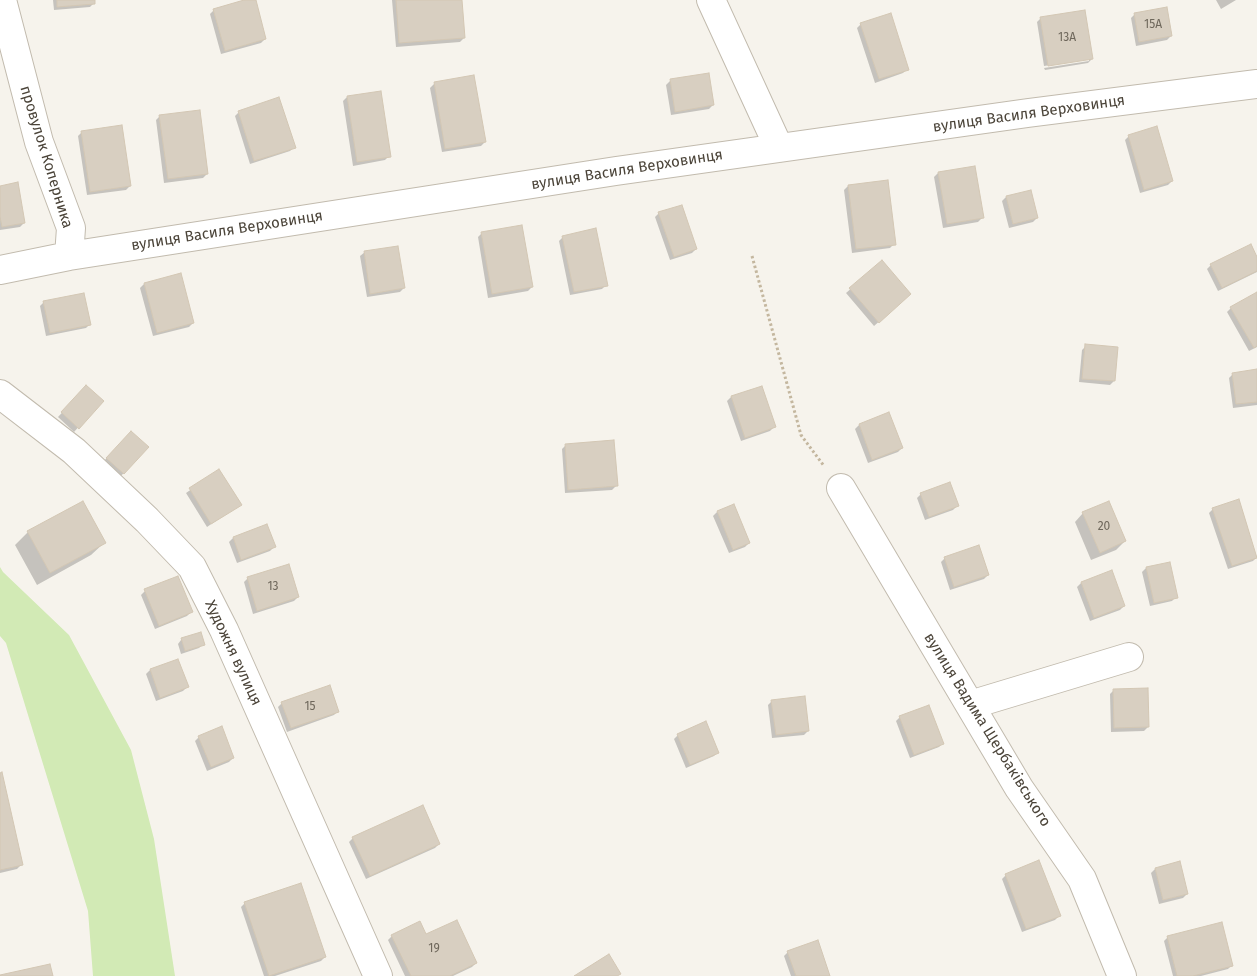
<!DOCTYPE html>
<meta charset="utf-8">
<style>
body{margin:0}
canvas{display:block;background:#f6f3ec}
</style>
<canvas width="1257" height="976"></canvas>
<script>
const ctx = document.querySelector('canvas').getContext('2d');
ctx.lineJoin = 'round';
function fillPath(path, color) { ctx.fillStyle = color; ctx.fill(path, 'evenodd'); }
const toPath = rows => new Path2D(rows.map(r => 'M' + r).join(''));
function strokePath(path, color, width, dash) { ctx.strokeStyle = color; ctx.lineWidth = width; ctx.lineCap = dash ? 'butt' : 'round'; ctx.setLineDash(dash || []); ctx.stroke(path); }
function label(font, color, halo, rows, align = 'center') {
  ctx.font = font + ' "Fira Sans",sans-serif'; ctx.lineWidth = 4.5; ctx.setLineDash([]); ctx.textBaseline = 'middle'; ctx.strokeStyle = halo; ctx.fillStyle = color; for (const [text, x, y, turn = 0] of rows) {
    ctx.save(); ctx.translate(x, y); ctx.rotate((+turn || 0) * Math.PI / 180); ctx.textAlign = isNaN(turn) ? turn : align; if (halo) ctx.strokeText(text, 0, 0); ctx.fillText(text, 0, 0); ctx.restore();
  }
}
const green = toPath([
 [0,567,3,572,69,635,131,750,154,839,175,976,93,976,88,911,6,643,0,636]
]);
const shadow = toPath([
 [53,0,94,0,94,3,90,7,54,10],
 [249,0,254,0,265,39,261,43,221,54,210,14,214,10],
 [392,0,460,0,464,38,460,42,396,47],
 [1216,0,1236,0,1221,9],
 [1135,14,1171,36,1167,40,1136,46,1131,18],
 [1041,18,1092,59,1088,63,1045,70,1044,68,1089,61,1089,59,1044,66,1037,22],
 [861,24,907,69,903,73,875,83,857,28],
 [708,74,713,105,709,109,671,115,666,85,670,81],
 [473,77,485,142,481,146,442,152,430,88,434,84],
 [347,97,389,156,385,160,353,166,343,101],
 [239,112,294,147,290,151,250,164,235,116],
 [160,116,207,174,203,178,164,183,156,120],
 [82,132,130,186,126,190,87,195,78,136],
 [1129,136,1172,181,1168,185,1140,193,1125,140],
 [938,173,982,218,978,222,943,228,934,177],
 [848,186,894,244,890,248,852,253,844,190],
 [0,187,24,223,20,227,0,230],
 [1006,197,1037,218,1033,222,1009,228,1002,201],
 [659,213,696,249,692,253,670,260,655,217],
 [482,233,532,287,528,291,488,298,478,237],
 [563,237,606,285,602,289,570,295,559,241],
 [365,252,404,288,400,292,367,297,360,256],
 [1257,260,1257,272,1218,291,1207,269,1211,265],
 [881,262,906,298,874,326,846,293],
 [144,284,193,323,189,327,153,336,140,288],
 [1257,294,1257,347,1249,351,1227,312,1231,308],
 [44,302,90,324,86,328,46,336,40,306],
 [1086,346,1114,381,1110,385,1079,382,1082,350],
 [1257,370,1257,405,1233,408,1229,378,1233,374],
 [86,387,102,401,74,432,58,417],
 [761,387,774,427,770,431,741,441,727,401,731,397],
 [859,425,902,448,898,452,868,463,855,429],
 [131,432,148,447,120,477,103,462],
 [566,445,616,486,612,490,565,493,562,449],
 [219,470,241,504,207,527,186,493],
 [921,494,957,506,953,510,925,520,917,498],
 [1213,509,1257,557,1253,561,1228,569,1209,513],
 [717,512,749,543,745,547,729,553,713,516],
 [1083,513,1125,541,1116,550,1091,560,1075,522],
 [28,532,104,543,91,555,37,585,15,545],
 [233,538,274,547,270,551,237,563,229,542],
 [945,558,988,575,984,579,950,590,941,562],
 [1146,568,1176,597,1172,601,1150,606,1142,572],
 [248,578,298,597,294,601,253,614,244,582],
 [1081,583,1124,606,1120,610,1090,621,1077,587],
 [145,591,191,612,187,616,155,629,141,595],
 [200,634,203,644,199,648,181,654,178,644,181,640],
 [177,660,187,687,183,691,156,701,146,674,150,670],
 [1114,690,1148,727,1144,731,1111,732,1110,694],
 [772,701,808,731,804,735,772,738,768,705],
 [282,703,338,711,334,715,287,732,278,707],
 [900,717,943,743,939,747,910,758,896,721],
 [678,735,718,752,714,756,686,768,674,739],
 [199,737,233,758,229,762,207,771,195,741],
 [0,774,21,865,17,869,0,873],
 [353,838,439,844,435,848,366,879,349,842],
 [1155,869,1187,894,1183,898,1159,904,1151,873],
 [1006,875,1059,916,1055,920,1022,932,1002,879],
 [245,903,325,957,321,961,275,976,264,976,241,907],
 [392,936,426,936,476,963,472,967,453,976,405,976,388,940],
 [1168,937,1232,965,1228,969,1201,976,1173,976,1164,941],
 [788,952,829,976,791,976,784,956]
]);
const building = toPath([
 [57,0,95,0,95,4,57,7,57,0],
 [244,0,256,0,266,39,225,51,213,9,244,0],
 [396,0,462,0,465,38,399,43,396,0],
 [1167,7,1172,36,1139,42,1134,13,1167,7],
 [1085,10,1093,59,1048,66,1040,17,1085,10],
 [891,13,909,70,879,79,860,23,891,13],
 [709,73,714,105,675,112,670,79,709,73],
 [474,75,486,142,445,149,434,82,474,75],
 [381,91,391,157,357,162,347,96,381,91],
 [279,97,296,148,254,161,238,111,279,97],
 [200,110,208,174,168,179,159,115,200,110],
 [122,125,131,186,90,192,81,131,122,125],
 [1157,126,1173,181,1144,190,1128,135,1157,126],
 [975,166,984,218,947,224,938,172,975,166],
 [888,180,896,245,856,249,848,185,888,180],
 [18,182,25,223,2,227,0,217,0,186,18,182],
 [1031,190,1038,218,1013,224,1006,196,1031,190],
 [682,205,697,249,674,257,658,212,682,205],
 [522,225,533,287,492,294,481,232,522,225],
 [596,228,608,286,574,292,562,236,596,228],
 [1251,244,1257,257,1257,271,1222,288,1210,264,1251,244],
 [398,246,405,288,370,294,364,251,398,246],
 [882,260,911,294,879,323,849,288,882,260],
 [181,273,194,323,157,333,144,283,181,273],
 [1257,292,1257,346,1254,348,1230,307,1257,292],
 [84,293,91,325,50,333,43,301,84,293],
 [1085,344,1118,347,1115,381,1082,379,1085,344],
 [1257,369,1257,402,1236,404,1232,373,1257,369],
 [86,385,104,401,79,429,61,412,86,385],
 [762,386,776,427,745,438,731,396,762,386],
 [889,412,903,448,872,460,859,424,889,412],
 [131,431,149,447,124,474,106,458,131,431],
 [614,440,618,486,568,490,565,444,614,440],
 [219,469,242,505,211,524,189,488,219,469],
 [950,482,959,506,929,517,920,493,950,482],
 [1239,499,1257,558,1232,566,1212,508,1239,499],
 [83,501,106,543,50,573,27,531,83,501],
 [1109,501,1126,541,1100,553,1082,512,1109,501],
 [734,504,750,543,733,550,717,511,734,504],
 [267,524,276,547,241,560,233,537,267,524],
 [979,545,989,575,954,587,944,557,979,545],
 [1170,562,1178,598,1154,603,1146,567,1170,562],
 [289,564,299,597,257,611,247,577,289,564],
 [1112,570,1125,606,1094,618,1081,582,1112,570],
 [178,576,193,612,159,626,144,589,178,576],
 [201,632,205,645,185,651,181,638,201,632],
 [178,659,189,687,160,698,150,669,178,659],
 [330,685,339,712,291,728,281,702,330,685],
 [1148,688,1149,727,1114,728,1113,689,1148,688],
 [805,696,809,731,776,735,771,700,805,696],
 [929,705,944,744,914,755,899,716,929,705],
 [706,721,719,753,690,765,677,734,706,721],
 [222,726,234,758,211,767,198,736,222,726],
 [2,772,23,865,0,870,0,773,2,772],
 [423,805,440,844,370,876,352,837,423,805],
 [1039,860,1061,916,1026,929,1005,874,1039,860],
 [1180,861,1188,894,1163,900,1155,868,1180,861],
 [301,883,326,957,269,976,244,902,301,883],
 [457,920,477,963,450,976,411,976,391,935,420,921,426,934,457,920],
 [1222,922,1233,966,1193,976,1177,976,1167,936,1222,922],
 [818,940,830,976,796,976,787,951,818,940],
 [609,954,621,974,617,976,574,976,609,954],
 [50,964,53,976,0,976,0,975,50,964]
]);
const path = toPath([
 [752,256,801,435,824,466]
]);
const minor = toPath([
 [2,0,39,142,71,228,69,256],
 [711,0,779,148],
 [0,270,69,256,616,171,1028,113,1257,84],
 [0,394,74,451,147,520,192,567,224,630,378,976],
 [841,488,1019,788,1082,879,1122,976],
 [970,705,1129,657]
]);
const numberNames = [
 ["15А",1153,25],
 ["13А",1067,38],
 ["20",1104,527],
 ["13",273,587],
 ["15",310,707],
 ["19",434,949]
];
const streetNames = [
 ["вулиця Василя Верховинця",1029,114,-8],
 ["провулок Коперника",46,157,73],
 ["вулиця Василя Верховинця",627,170,-9],
 ["вулиця Василя Верховинця",227,231,-9],
 ["Художня вулиця",233,653,65],
 ["вулиця Вадима Щербаківського",987,730,58]
];
fillPath(green, '#d2eab5');
fillPath(shadow, '#0003');
fillPath(building, '#d8cfc1');
strokePath(building, '#d3c7b4', 1);
strokePath(minor, '#c2bbae', 30);
strokePath(path, '#c4b79f', 3, [2.5, 2.5]);
strokePath(minor, '#fff', 28);
label('12px', '#6e675b', null, numberNames);
label('15px', '#4b4439', '#fff', streetNames);
</script>
